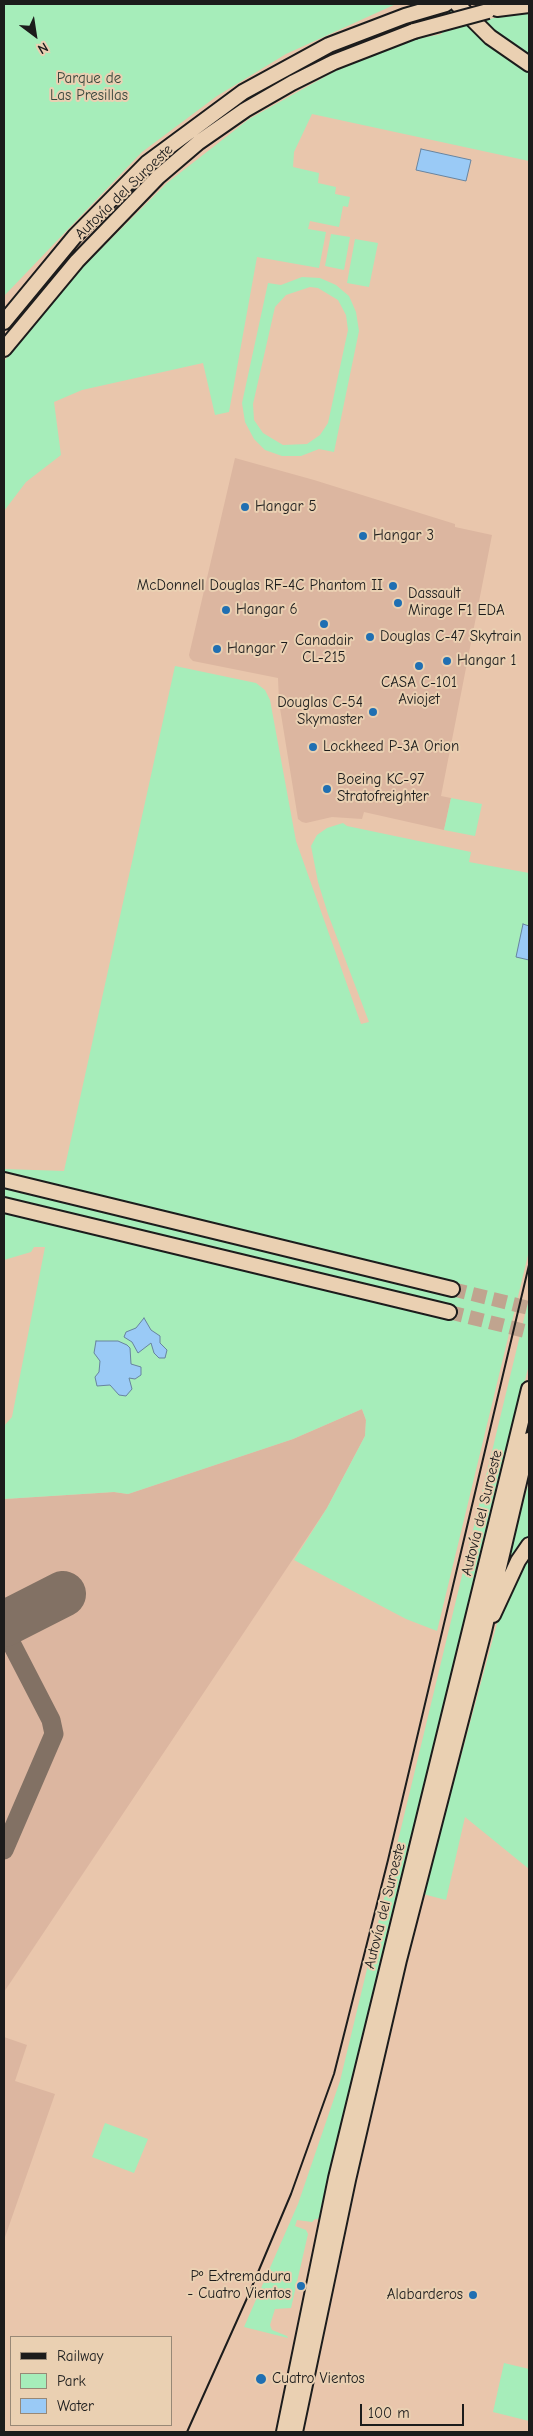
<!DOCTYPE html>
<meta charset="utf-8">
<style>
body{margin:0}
#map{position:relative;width:533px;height:2436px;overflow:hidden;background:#e9c6ac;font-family:"Comic Neue",sans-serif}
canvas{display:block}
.frame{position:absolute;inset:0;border:5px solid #1c1c1c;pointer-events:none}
.legend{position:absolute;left:10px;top:2336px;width:162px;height:90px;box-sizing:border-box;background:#ead0b2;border:1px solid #988876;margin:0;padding:6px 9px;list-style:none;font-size:15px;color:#1c1c1c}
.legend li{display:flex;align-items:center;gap:10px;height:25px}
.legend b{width:25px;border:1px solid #988876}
.north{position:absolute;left:10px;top:10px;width:50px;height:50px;-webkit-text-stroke:4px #ead0b2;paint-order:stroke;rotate:149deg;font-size:14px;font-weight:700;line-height:20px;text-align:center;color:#1c1c1c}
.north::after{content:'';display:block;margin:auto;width:18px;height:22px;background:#1c1c1c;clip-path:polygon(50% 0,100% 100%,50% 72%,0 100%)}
.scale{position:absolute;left:360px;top:2404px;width:104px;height:22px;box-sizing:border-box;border:2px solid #1c1c1c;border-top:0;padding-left:6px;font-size:15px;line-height:18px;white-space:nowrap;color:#1c1c1c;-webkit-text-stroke:4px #ead0b2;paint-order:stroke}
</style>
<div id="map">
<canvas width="533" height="2436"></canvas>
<div class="frame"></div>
<ul class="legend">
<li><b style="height:6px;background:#1c1c1c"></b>Railway</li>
<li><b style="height:14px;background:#a6edba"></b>Park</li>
<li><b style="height:14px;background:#9acaf6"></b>Water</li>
</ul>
<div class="north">N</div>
<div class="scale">100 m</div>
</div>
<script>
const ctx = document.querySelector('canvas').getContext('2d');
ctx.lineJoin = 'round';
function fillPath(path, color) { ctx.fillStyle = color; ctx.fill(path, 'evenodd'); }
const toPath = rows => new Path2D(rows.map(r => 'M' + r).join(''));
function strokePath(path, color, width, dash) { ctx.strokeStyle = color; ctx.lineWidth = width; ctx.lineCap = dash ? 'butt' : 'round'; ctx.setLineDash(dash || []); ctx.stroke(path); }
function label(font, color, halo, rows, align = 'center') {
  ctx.font = font + ' "Comic Neue",sans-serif'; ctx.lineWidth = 4; ctx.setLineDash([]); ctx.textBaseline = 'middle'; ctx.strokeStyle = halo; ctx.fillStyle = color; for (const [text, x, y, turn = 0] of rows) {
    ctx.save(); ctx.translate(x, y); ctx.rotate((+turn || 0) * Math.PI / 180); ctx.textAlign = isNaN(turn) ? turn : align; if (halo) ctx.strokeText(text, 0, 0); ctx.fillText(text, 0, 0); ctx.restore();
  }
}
const built = toPath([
 [235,458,314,480,455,524,455,527,492,535,441,796,451,798,444,830,364,812,362,819,332,817,306,823,302,822,298,819,279,702,278,678,193,661,190,658,189,655],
 [362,1409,366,1420,365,1436,327,1508,4,1992,4,1499,114,1492,128,1494,293,1439],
 [4,2037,27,2045,15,2081,55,2094,4,2240]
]);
const green = toPath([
 [4,4,396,4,286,54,217,96,142,152,4,296],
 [414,4,454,4,474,23,529,9,529,161,312,114,294,152,293,167,319,173,318,183,336,187,335,194,350,197,348,207,343,206,339,227,310,221,308,229,326,232,319,268,257,257,229,412,215,415,203,363,82,390,54,402,61,455,26,482,4,511,4,361,83,267,167,183,249,119,337,70,416,39,442,34],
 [331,234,350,237,344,270,325,266],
 [355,239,378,243,369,287,347,283],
 [302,277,320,278,336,285,343,291,349,296,356,312,359,331,334,452,319,449,301,456,282,456,265,450,254,439,245,422,242,403,268,283,281,285],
 [310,287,318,288,338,300,346,315,348,330,328,423,320,435,307,444,283,445,263,433,254,420,253,404,275,307,286,295],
 [175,666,256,683,265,690,270,700,296,841,361,1024,369,1022,328,914,318,882,311,846,317,835,327,828,343,823,347,826,471,852,469,862,529,873,529,1251,437,1631,406,1619,294,1560,327,1508,365,1436,366,1420,362,1409,293,1439,128,1494,114,1492,4,1499,4,1426,12,1417,45,1247,34,1247,31,1252,4,1260,4,1169,64,1171],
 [451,798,482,804,475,836,444,830],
 [529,1298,529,1364,322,2210,318,2219,315,2219,312,2222,297,2220,295,2226,306,2230,308,2234,291,2308,275,2309,270,2325,272,2330,287,2336,288,2338,244,2327,298,2204,340,2081],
 [529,1482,529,1540,497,1599],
 [529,1552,529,1869,465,1817,446,1900,423,1894,444,1808,452,1789,501,1609],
 [105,2123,148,2139,134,2173,92,2157],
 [504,2363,529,2369,529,2421,493,2412]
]);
const water = toPath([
 [421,149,471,160,466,181,416,170,421,149],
 [523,924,529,926,529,960,516,957,523,924],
 [144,1318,151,1330,160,1336,160,1343,167,1350,165,1358,159,1358,154,1353,151,1343,138,1353,132,1342,124,1337,126,1332,136,1328,144,1318],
 [96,1341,118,1341,127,1345,130,1348,131,1364,141,1367,141,1375,135,1379,129,1378,132,1389,126,1396,119,1395,110,1385,97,1386,95,1377,99,1372,100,1361,94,1353,96,1341]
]);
const taxiway = toPath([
 [4,1629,51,1720,54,1734,4,1850]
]);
const runway = toPath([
 [4,1624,63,1594]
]);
const motorwayTunnel = toPath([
 [452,1289,529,1308],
 [449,1312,529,1332]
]);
const motorway = toPath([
 [457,4,490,37,529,64],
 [497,9,529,5],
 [4,322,75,236,147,163,243,92,329,45,405,16,446,4],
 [4,349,77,261,158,177,199,142,245,110,292,83,334,62,414,31],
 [4,1180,452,1289],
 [4,1205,449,1312],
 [493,1615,518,1561,529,1545],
 [284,2432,336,2178,529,1389],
 [295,2432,348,2180,399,1960,484,1631,529,1440]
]);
const rail = toPath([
 [187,2432,248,2296,291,2194,334,2074,388,1860,529,1265]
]);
const motorwayBridge = toPath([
 [414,31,488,11]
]);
const markers = [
 [245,507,5,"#1f6fb2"],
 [363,536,5,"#1f6fb2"],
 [393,586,5,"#1f6fb2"],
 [398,603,5,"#1f6fb2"],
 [226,610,5,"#1f6fb2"],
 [324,624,5,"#1f6fb2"],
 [370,637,5,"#1f6fb2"],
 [217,649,5,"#1f6fb2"],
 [447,661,5,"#1f6fb2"],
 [419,666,5,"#1f6fb2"],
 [373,712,5,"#1f6fb2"],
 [313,747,5,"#1f6fb2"],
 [327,789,5,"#1f6fb2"],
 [301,2286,5,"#1f6fb2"],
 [473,2295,5,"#1f6fb2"],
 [261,2379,6,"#1f6fb2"]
];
const parkNames = [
 ["Parque de",89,79],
 ["Las Presillas",89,96]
];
const streetNames = [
 ["Autovía del Suroeste",124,192,-44],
 ["Autovía del Suroeste",482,1513,-76],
 ["Autovía del Suroeste",385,1906,-76]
];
const poiNames = [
 ["Hangar 5",255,507],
 ["Hangar 3",373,536],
 ["McDonnell Douglas RF-4C Phantom II",383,586,"right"],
 ["Dassault",408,594],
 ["Mirage F1 EDA",408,611],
 ["Hangar 6",236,610],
 ["Douglas C-47 Skytrain",380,637],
 ["Canadair",324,641,"center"],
 ["CL-215",324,658,"center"],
 ["Hangar 7",227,649],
 ["Hangar 1",457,661],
 ["CASA C-101",419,683,"center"],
 ["Aviojet",419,700,"center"],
 ["Douglas C-54",363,703,"right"],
 ["Skymaster",363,720,"right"],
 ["Lockheed P-3A Orion",323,747],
 ["Boeing KC-97",337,780],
 ["Stratofreighter",337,797],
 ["Pº Extremadura",291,2277,"right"],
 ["- Cuatro Vientos",291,2294,"right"],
 ["Alabarderos",463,2295,"right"],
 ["Cuatro Vientos",272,2379]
];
fillPath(built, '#dcb6a0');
fillPath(green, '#a6edba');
fillPath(water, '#9acaf6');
strokePath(water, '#68849f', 1);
strokePath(taxiway, '#827164', 19);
strokePath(runway, '#827164', 46);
strokePath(motorwayTunnel, '#c0a48f', 14, [14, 7]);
strokePath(motorway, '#1c1c1c', 18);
strokePath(motorway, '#ead0b2', 14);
strokePath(rail, '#1c1c1c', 2);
strokePath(motorwayBridge, '#1c1c1c', 18, []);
strokePath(motorwayBridge, '#ead0b2', 14);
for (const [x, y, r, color] of markers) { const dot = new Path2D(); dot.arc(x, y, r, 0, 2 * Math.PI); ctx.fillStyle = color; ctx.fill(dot); strokePath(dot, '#ead0b2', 2); }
label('15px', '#38463c', '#ead0b2', parkNames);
label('15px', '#1c1c1c', '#ead0b2', streetNames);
label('15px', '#1c1c1c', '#ead0b2', poiNames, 'left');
</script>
